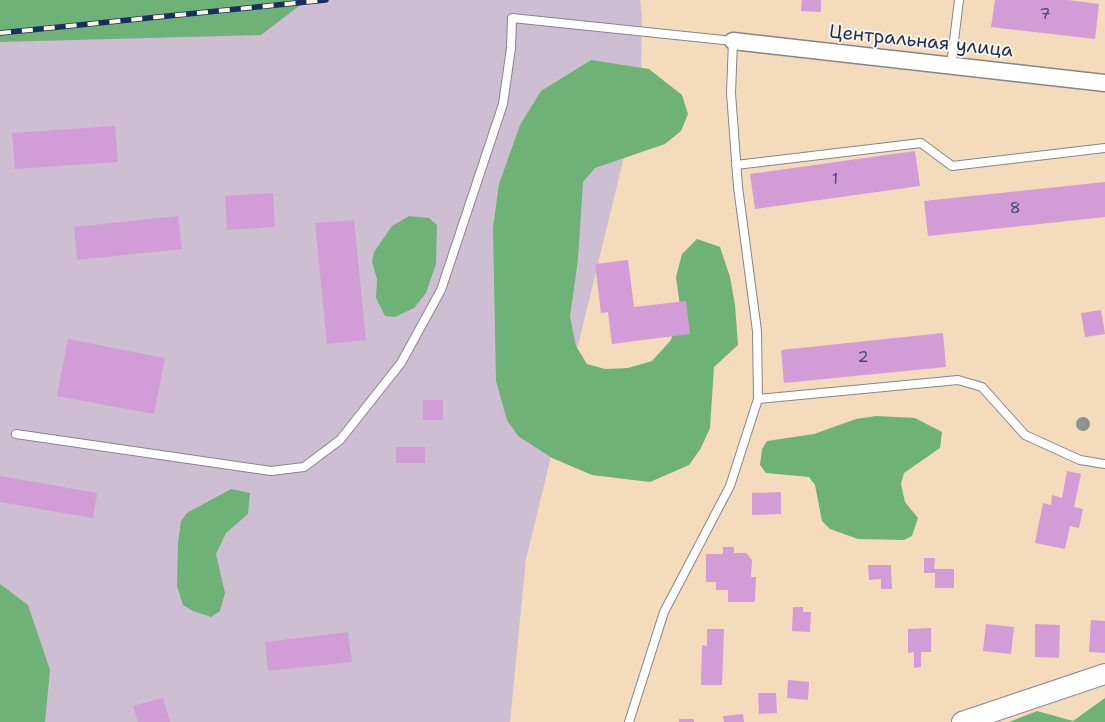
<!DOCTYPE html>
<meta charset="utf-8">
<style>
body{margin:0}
canvas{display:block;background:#f3dbbb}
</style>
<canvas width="1105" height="722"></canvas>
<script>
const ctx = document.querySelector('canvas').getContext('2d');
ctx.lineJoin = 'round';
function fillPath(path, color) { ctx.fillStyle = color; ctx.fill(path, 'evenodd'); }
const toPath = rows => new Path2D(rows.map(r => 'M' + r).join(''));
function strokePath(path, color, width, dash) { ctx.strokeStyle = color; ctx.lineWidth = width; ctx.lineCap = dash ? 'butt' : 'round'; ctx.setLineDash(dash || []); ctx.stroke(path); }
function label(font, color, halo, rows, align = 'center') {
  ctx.font = font + ' "Shantell Sans",sans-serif'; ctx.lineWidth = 4; ctx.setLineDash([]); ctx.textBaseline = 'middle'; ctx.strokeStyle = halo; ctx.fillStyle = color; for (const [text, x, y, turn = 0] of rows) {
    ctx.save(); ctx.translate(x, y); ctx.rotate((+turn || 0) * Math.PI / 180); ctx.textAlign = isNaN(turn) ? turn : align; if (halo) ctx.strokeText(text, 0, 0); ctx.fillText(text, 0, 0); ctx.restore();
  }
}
const industrial = toPath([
 [0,0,640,0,642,16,641,87,526,559,510,722,17,722,0,661]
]);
const forest = toPath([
 [0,0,307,0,261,35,0,42],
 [591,60,649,69,682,95,688,114,681,131,665,144,595,168,583,182,578,259,570,317,576,346,587,364,605,369,628,368,652,361,671,340,680,306,676,277,682,254,697,239,720,247,730,277,735,305,738,345,714,367,710,428,701,448,689,465,650,482,592,475,552,458,518,436,507,420,496,381,493,228,499,184,520,125,541,91],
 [409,216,429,218,437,225,436,264,426,293,414,308,395,317,385,316,376,298,377,279,372,262,374,252,392,226],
 [876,416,915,418,942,432,940,448,904,473,901,484,905,502,918,518,912,536,904,540,858,539,830,529,822,521,815,485,809,477,766,473,760,465,762,449,767,441,814,434,856,419],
 [231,489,250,493,248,514,226,533,216,554,225,593,220,611,211,617,193,611,183,605,177,586,178,543,181,521,187,513],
 [0,584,28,605,50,670,45,722,0,722],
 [1105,698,1105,722,1009,722,1037,711,1073,721]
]);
const building = toPath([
 [802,0,821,0,821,12,801,11],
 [995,0,1068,0,1099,4,1095,39,991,27],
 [115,126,118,162,15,169,12,133],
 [915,151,920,186,755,209,750,174],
 [1105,182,1105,217,928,236,924,201],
 [273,193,275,227,227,230,225,196],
 [178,216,182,249,77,260,74,227],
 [354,220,366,340,327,344,315,223],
 [628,260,634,307,686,301,690,334,612,344,608,312,601,313,595,264],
 [1101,310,1105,334,1085,337,1081,313],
 [943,333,946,367,784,383,781,350],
 [68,339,165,358,154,414,57,396],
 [423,400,443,400,443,420,423,420],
 [396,447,425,447,425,463,396,463],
 [1067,471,1081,474,1074,507,1083,509,1079,528,1070,526,1065,549,1035,543,1043,503,1051,505,1052,495,1062,498],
 [0,476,97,493,93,518,0,502],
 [781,492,781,514,752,515,752,493],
 [723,547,734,547,734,553,746,553,752,560,751,577,756,577,755,602,728,602,728,590,716,590,716,582,706,582,706,554,723,554],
 [924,558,935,558,934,569,954,569,954,588,935,588,935,573,924,573],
 [868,565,891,565,892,589,881,589,881,579,869,580],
 [793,607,803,607,803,612,811,612,810,632,792,631],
 [1091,620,1105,621,1105,653,1089,652],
 [986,624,1014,627,1011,654,983,651],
 [1035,624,1060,625,1059,658,1035,657],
 [931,628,931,652,921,652,921,667,914,668,914,652,908,653,908,629],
 [707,629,724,629,722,685,701,685,702,645,707,646],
 [348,632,352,662,268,671,265,642],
 [788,680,809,682,808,700,787,698],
 [758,693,776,693,777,713,759,714],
 [163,698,170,722,138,722,133,706],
 [743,714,744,722,724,722,723,716],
 [679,719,694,719,694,722,679,722]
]);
const service = toPath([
 [951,65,959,0],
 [736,165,921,143,952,166,1105,148],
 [758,399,958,380,982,387,1025,435,1080,460,1105,464],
 [16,434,271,471,304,467,340,440,401,363,441,290,503,104,511,48,512,18,733,41,731,93,738,187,757,331,758,399,730,486,664,612,629,722]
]);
const minor = toPath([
 [733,41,1105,83]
]);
const tertiary = toPath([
 [962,722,1105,674]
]);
const rail = toPath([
 [0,33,326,0]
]);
const trees = [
 [1083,424]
];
const numberNames = [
 ["7",1045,15],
 ["1",835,180],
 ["8",1015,209],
 ["2",863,358]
];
const streetNames = [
 ["Центральная улица",921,42,6]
];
fillPath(industrial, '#cebed2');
fillPath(forest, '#6fb277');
fillPath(building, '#d29cd6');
strokePath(service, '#87858c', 10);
strokePath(minor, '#87858c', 19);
strokePath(tertiary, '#87858c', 22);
strokePath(service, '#fff', 8);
strokePath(minor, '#fff', 16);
strokePath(tertiary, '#fff', 20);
strokePath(rail, '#1b2f5e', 5.5);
strokePath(rail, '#fcf5e5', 4, [11]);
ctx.fillStyle = '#8c928e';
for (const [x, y] of trees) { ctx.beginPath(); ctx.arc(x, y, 7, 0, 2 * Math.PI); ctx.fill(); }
label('16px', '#494a7c', null, numberNames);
label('19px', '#1b2f5e', '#fcf5e5', streetNames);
</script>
